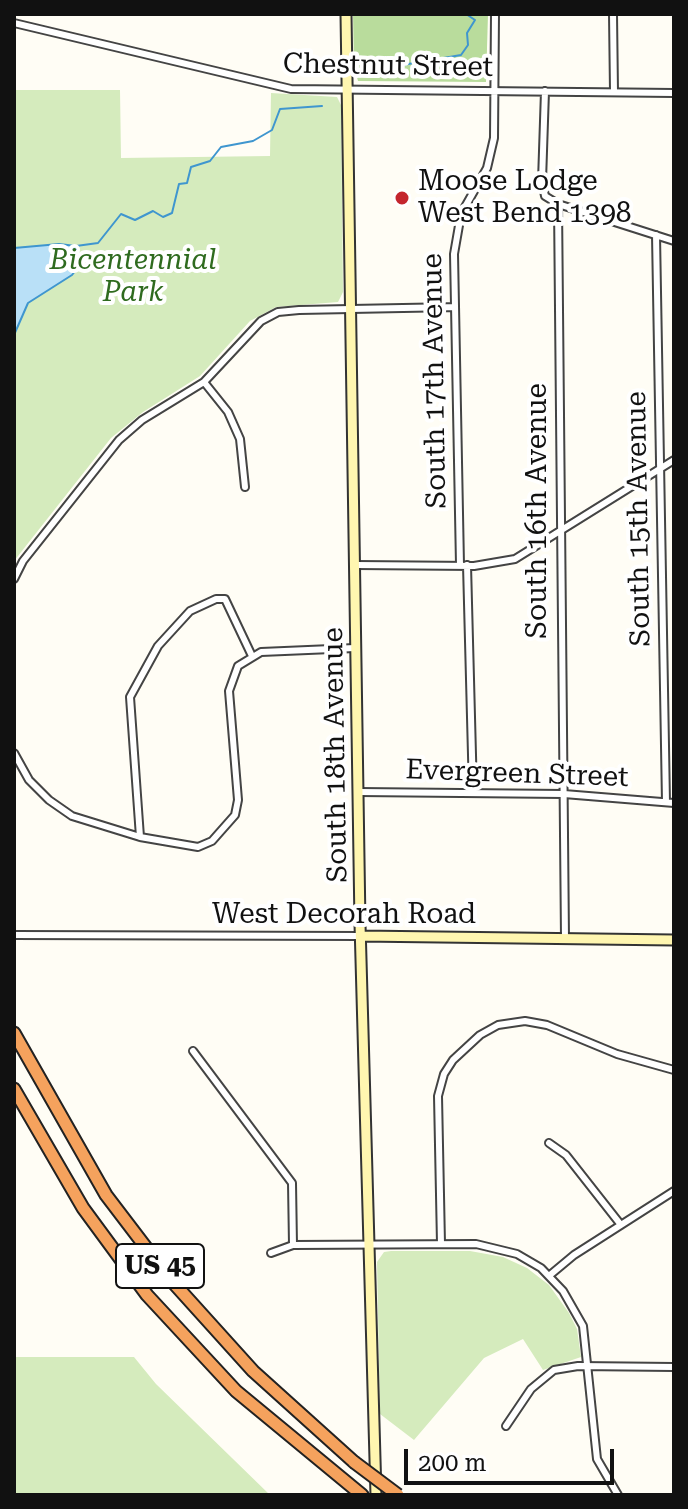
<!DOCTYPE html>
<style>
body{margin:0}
#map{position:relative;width:688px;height:1509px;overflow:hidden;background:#fffdf5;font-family:"Roboto Serif",serif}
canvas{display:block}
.frame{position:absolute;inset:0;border:16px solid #111;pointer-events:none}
.scale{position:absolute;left:404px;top:1449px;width:210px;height:36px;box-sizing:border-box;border:4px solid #111;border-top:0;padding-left:10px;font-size:24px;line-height:28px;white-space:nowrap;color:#111;-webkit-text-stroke:6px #fff;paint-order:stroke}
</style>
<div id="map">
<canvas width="688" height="1509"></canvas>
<div class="frame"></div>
<div class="scale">200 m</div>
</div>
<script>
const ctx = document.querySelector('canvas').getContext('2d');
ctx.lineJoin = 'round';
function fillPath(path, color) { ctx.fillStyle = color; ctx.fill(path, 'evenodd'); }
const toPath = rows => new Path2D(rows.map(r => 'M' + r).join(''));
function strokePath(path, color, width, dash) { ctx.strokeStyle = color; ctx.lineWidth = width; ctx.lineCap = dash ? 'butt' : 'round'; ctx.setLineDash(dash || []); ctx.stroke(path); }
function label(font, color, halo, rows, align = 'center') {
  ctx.font = font + ' "Roboto Serif",serif'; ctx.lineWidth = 8; ctx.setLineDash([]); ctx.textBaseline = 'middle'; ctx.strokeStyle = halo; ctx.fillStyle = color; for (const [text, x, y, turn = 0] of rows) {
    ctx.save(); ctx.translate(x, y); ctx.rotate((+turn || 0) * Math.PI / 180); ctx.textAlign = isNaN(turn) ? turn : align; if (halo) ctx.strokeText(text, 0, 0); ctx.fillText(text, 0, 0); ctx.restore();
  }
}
const green = toPath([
 [14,90,120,90,121,158,270,156,271,93,337,97,341,105,343,292,338,302,276,307,250,321,200,376,143,412,111,438,14,561],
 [391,1251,470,1251,503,1257,527,1268,549,1285,569,1313,577,1329,581,1357,543,1370,523,1339,484,1358,414,1440,380,1414,377,1262,384,1252],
 [14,1357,134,1357,156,1384,270,1495,14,1495]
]);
const forest = toPath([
 [353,14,488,14,486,82,358,81,354,66]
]);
const water = toPath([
 [59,244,76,246,80,265,72,275,28,303,14,335,14,248,59,244]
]);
const stream = toPath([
 [379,69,461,55,468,45,467,33,475,20,466,14],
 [76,246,98,243,121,214,135,220,153,211,163,217,172,213,179,184,187,183,191,167,210,161,221,147,253,141,272,130,280,109,322,106]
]);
const street = toPath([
 [613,14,614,92],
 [14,23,291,89,674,93],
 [545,91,542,181,545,196,558,204,674,241],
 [558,204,565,939],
 [656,235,666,802],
 [204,382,228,412,240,439,245,487],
 [356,565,474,566,515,559,674,460],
 [460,565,454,254,461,214,487,168,494,138,495,14],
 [467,565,473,793],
 [14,579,23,561,119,440,142,420,204,382,261,321,278,312,299,310,455,307],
 [14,753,29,780,49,800,72,816,140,837,198,847,212,841,235,815,238,800,229,691,238,666,261,652,355,648],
 [359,792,564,794,674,803],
 [140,837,130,697,158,646,190,611,216,599,225,599,252,656],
 [14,935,361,936],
 [193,1051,292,1183,293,1245],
 [549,1143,566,1155,621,1225],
 [441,1244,438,1096,444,1074,453,1060,480,1035,498,1025,525,1021,547,1025,617,1054,674,1070],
 [271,1253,293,1245,476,1244,517,1254,541,1268,563,1291,583,1326,597,1459,618,1495],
 [550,1275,574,1255,674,1191],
 [506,1426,531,1389,554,1370,578,1366,674,1367]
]);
const secondary = toPath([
 [346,14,360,924,376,1495],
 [361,936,674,940]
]);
const highway = toPath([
 [14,1033,106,1195,170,1279,253,1371,354,1462],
 [14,1089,83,1208,147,1295,236,1391,362,1495]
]);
const highwayBridge = toPath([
 [354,1462,398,1495]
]);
const markers = [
 [402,198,8,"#c4262e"]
];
const shields = [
 [160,1266,88]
];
const shieldNames = [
 ["US 45",160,1266]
];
const streetNames = [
 ["Chestnut Street",388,66,1],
 ["South 17th Avenue",435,381,-91],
 ["South 16th Avenue",538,511,-90],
 ["South 15th Avenue",639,519,-91],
 ["South 18th Avenue",336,755,-91],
 ["Evergreen Street",517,774,2],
 ["West Decorah Road",344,915]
];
const poiNames = [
 ["Moose Lodge",418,182],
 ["West Bend 1398",418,214]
];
const parkNames = [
 ["Bicentennial",133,261],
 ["Park",133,293]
];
fillPath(green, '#d5ebbd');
fillPath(forest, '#b9dc9c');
fillPath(water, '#b9e0f7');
strokePath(water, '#3f96cf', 2);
strokePath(stream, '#3f96cf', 2);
strokePath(street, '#444', 10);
strokePath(secondary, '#333', 13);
strokePath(highway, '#222', 15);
strokePath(street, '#fff', 6);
strokePath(secondary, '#fff6b0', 9);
strokePath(highway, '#f5a25d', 11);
strokePath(highwayBridge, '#222', 15, []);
strokePath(highwayBridge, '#f5a25d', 11);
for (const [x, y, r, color] of markers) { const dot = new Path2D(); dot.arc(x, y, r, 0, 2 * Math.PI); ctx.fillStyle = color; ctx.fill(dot); strokePath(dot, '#fff', 3); }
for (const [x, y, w] of shields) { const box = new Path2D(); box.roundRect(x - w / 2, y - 22, w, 44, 6); ctx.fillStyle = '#fff'; ctx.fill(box); strokePath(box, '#111', 2); }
label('bold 26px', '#111', null, shieldNames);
label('28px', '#111', '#fff', streetNames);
label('28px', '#111', '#fff', poiNames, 'left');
label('italic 28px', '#2f6b1f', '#fff', parkNames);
</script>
